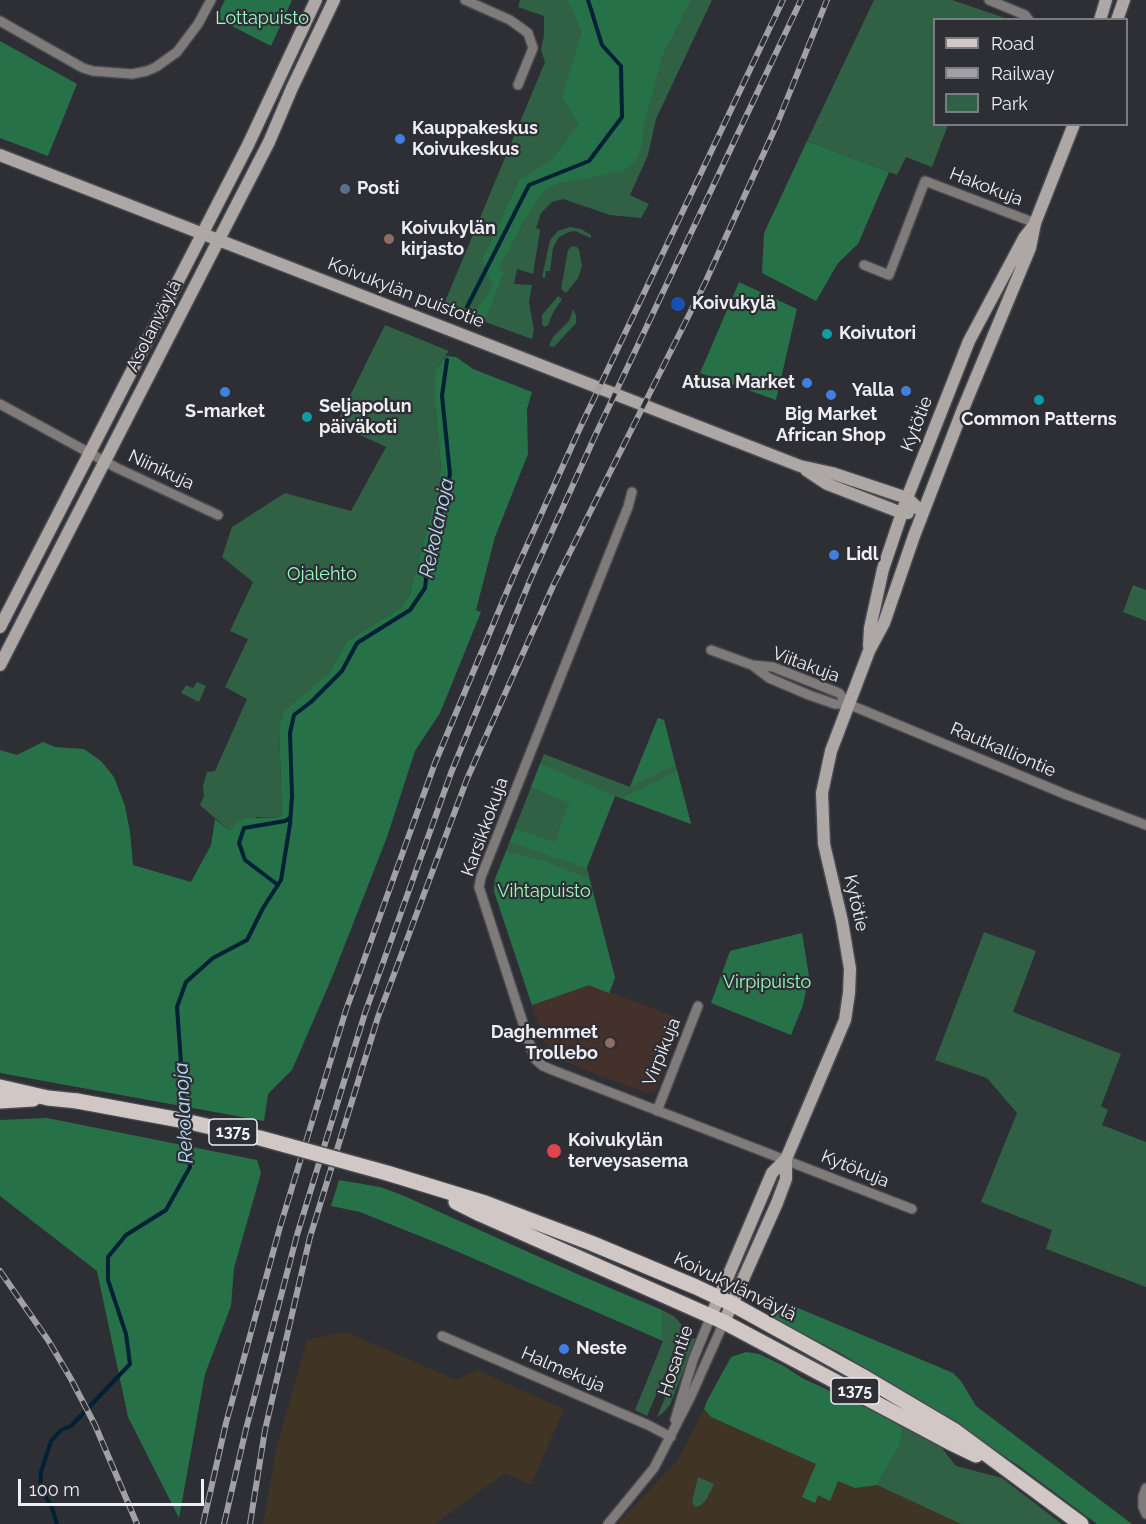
<!DOCTYPE html>
<meta charset="utf-8">
<style>
body{margin:0}
#map{position:relative;width:1146px;height:1524px;overflow:hidden;background:#2e2e35;font-family:Raleway,sans-serif}
canvas{display:block}
.legend{position:absolute;left:933px;top:18px;width:195px;height:108px;box-sizing:border-box;background:#2e2e35;border:2px solid #7b7b81;margin:0;padding:8px 10px;list-style:none;font-size:18px;color:#eeeef3}
.legend li{display:flex;align-items:center;gap:12px;height:30px}
.legend b{width:30px;border:2px solid #7b7b81}
.scale{position:absolute;left:18px;top:1479px;width:186px;height:27px;box-sizing:border-box;border:3px solid #eeeef3;border-top:0;padding-left:8px;font-size:18px;line-height:21px;white-space:nowrap;color:#eeeef3;-webkit-text-stroke:4px #2e2e35;paint-order:stroke}
</style>
<div id="map">
<canvas width="1146" height="1524"></canvas>
<ul class="legend">
<li><b style="height:8px;background:#d1c8c6"></b>Road</li>
<li><b style="height:8px;background:#a0a0a5"></b>Railway</li>
<li><b style="height:16px;background:#306144"></b>Park</li>
</ul>
<div class="scale">100 m</div>
</div>
<script>
const ctx = document.querySelector('canvas').getContext('2d');
ctx.lineJoin = 'round';
function fillPath(path, color) { ctx.fillStyle = color; ctx.fill(path, 'evenodd'); }
const toPath = rows => new Path2D(rows.map(r => 'M' + r).join(''));
function strokePath(path, color, width, dash) { ctx.strokeStyle = color; ctx.lineWidth = width; ctx.lineCap = dash ? 'butt' : 'round'; ctx.setLineDash(dash || []); ctx.stroke(path); }
function label(font, color, halo, rows, align = 'center') {
  ctx.font = font + ' Raleway,sans-serif'; ctx.lineWidth = 4.5; ctx.setLineDash([]); ctx.textBaseline = 'middle'; ctx.strokeStyle = halo; ctx.fillStyle = color; for (const [text, x, y, turn = 0] of rows) {
    ctx.save(); ctx.translate(x, y); ctx.rotate((+turn || 0) * Math.PI / 180); ctx.textAlign = isNaN(turn) ? turn : align; if (halo) ctx.strokeText(text, 0, 0); ctx.fillText(text, 0, 0); ctx.restore();
  }
}
const industrial = toPath([
 [346,1332,456,1380,477,1370,564,1409,531,1485,505,1473,435,1524,263,1524,276,1449,307,1340],
 [704,1409,877,1485,961,1524,617,1524,678,1460]
]);
const education = toPath([
 [589,984,683,1020,656,1090,647,1093,601,1076,557,1058,549,1048,542,1038,532,1005]
]);
const green = toPath([
 [520,0,712,0,656,119,648,155,630,195,649,204,641,218,610,215,563,199,552,202,541,213,536,228,540,230,533,274,517,269,514,284,532,285,529,302,534,330,532,339,488,323,444,304,545,62,541,50,544,35,544,16,518,7],
 [874,0,952,0,1008,19,934,20,934,124,948,125,932,167,906,157,897,175,807,141],
 [570,227,581,229,591,235,591,238,575,231,569,232,559,237,553,248,550,271,546,271,545,278,542,277,550,240,558,231],
 [572,246,577,247,579,250,582,266,578,278,566,293,561,289,568,250],
 [558,296,562,299,553,313,548,325,545,327,542,325,542,315],
 [573,309,576,315,576,323,554,347,549,346,553,337,569,321],
 [385,325,449,351,435,370,435,407,441,465,438,487,409,596,400,608,347,641,329,673,314,687,279,728,282,815,277,818,257,817,230,831,200,805,204,796,203,786,207,772,215,771,247,699,225,687,248,639,230,631,253,582,222,557,232,527,285,493,351,511,386,447,336,424],
 [1133,585,1146,590,1146,621,1123,612],
 [197,682,206,686,199,702,181,693,186,685,193,688],
 [658,718,664,720,691,824,615,796,587,868,615,978,609,993,589,985,532,1005,494,891,495,879,544,754,630,787],
 [984,932,1036,951,1013,1012,1121,1054,1101,1106,1108,1110,1102,1125,1146,1142,1146,1287,1046,1249,1052,1230,981,1202,1017,1113,987,1078,935,1060],
 [662,1310,675,1317,681,1324,682,1335,647,1416,635,1410,663,1341],
 [693,1338,696,1339,670,1405,663,1413,657,1417,689,1341],
 [899,1423,941,1447,956,1466,1002,1478,1062,1524,961,1524,877,1485,898,1449],
 [698,1477,714,1484,706,1500,700,1506,695,1507,692,1502]
]);
const forest = toPath([
 [225,0,292,0,271,46,216,18],
 [567,0,691,0,662,56,643,129,642,145,635,162,622,171,561,183,548,188,540,196,523,222,499,268,504,272,484,322,472,317,493,286,482,260,520,179,551,161,579,124,562,98,582,31],
 [0,41,77,84,48,156,0,138],
 [807,141,889,172,858,244,838,263,816,301,762,273,764,233],
 [739,282,797,309,776,400,700,373],
 [446,356,456,357,473,369,532,392,527,409,528,454,495,537,476,610,481,612,440,713,415,751,387,837,333,975,292,1070,268,1094,264,1121,0,1073,0,750,17,755,43,742,55,747,84,749,101,761,114,777,125,806,130,832,133,865,191,882,211,845,215,819,230,831,236,823,247,818,277,818,282,815,279,728,285,711,329,673,347,641,400,608,409,596,438,487,441,465,435,407,435,370],
 [658,718,664,720,675,765,630,787],
 [540,764,615,796,586,868,510,842,515,829,555,842,569,803,531,787],
 [677,771,691,824,622,798],
 [506,852,542,860,589,879,615,978,609,993,589,985,532,1005,494,891,495,879],
 [802,933,809,976,803,1005,791,1035,711,1003,730,951],
 [47,1118,257,1160,261,1173,234,1268,231,1306,205,1374,179,1518,128,1417,97,1271,0,1196,0,1120],
 [339,1180,380,1187,402,1195,577,1274,662,1310,663,1341,447,1247,360,1212,331,1206],
 [791,1305,953,1373,961,1381,976,1406,1132,1524,1097,1524,1019,1466,936,1411,842,1354,773,1318,773,1309],
 [746,1352,759,1354,784,1366,802,1378,899,1423,902,1431,898,1449,877,1485,855,1488,838,1481,830,1501,818,1495,815,1503,802,1497,816,1464,711,1417,704,1409,707,1401,731,1357]
]);
const stream = toPath([
 [467,307,529,185,589,161,622,117,621,66,602,45,588,0],
 [278,885,245,860,239,843,244,828,285,821,290,818],
 [185,1118,177,1007,186,982,213,958,247,940,263,908,281,880,290,824,292,796,290,733,294,715,311,702,342,671,357,643,410,610,425,588,430,542,443,506,450,474,442,396,447,360],
 [57,1524,52,1508,40,1487,41,1472,51,1441,61,1430,71,1426,130,1364,126,1334,108,1280,108,1257,126,1235,166,1210,190,1167,186,1126]
]);
const street = toPath([
 [465,0,510,20,528,33,533,48,518,85],
 [989,0,1025,15,1029,20],
 [0,21,83,68,93,71,132,74,147,71,156,67,177,52,198,24,211,0],
 [864,265,889,275,925,181,1035,223],
 [0,404,117,468,218,515],
 [632,492,628,507,481,877,479,887,532,1051,536,1060,543,1066,555,1071,912,1209],
 [711,650,752,665,769,678,809,695,835,704,848,704,1067,795,1146,825],
 [752,665,773,667,839,693,848,704],
 [657,1111,698,1006],
 [442,1336,648,1425,671,1437],
 [675,1420,693,1360,711,1316],
 [1146,1488,1143,1496,1143,1507,1146,1514],
 [608,1524,654,1468,690,1398,724,1322]
]);
const secondary = toPath([
 [1100,20,1106,0],
 [1117,20,1124,0],
 [0,155,800,466,832,473,907,498,923,513],
 [806,470,827,484,902,513,908,513],
 [0,627,248,145,316,0],
 [869,646,870,628,883,569,907,498,945,402,969,341,1024,238,1035,224],
 [0,665,269,142,292,88,334,0],
 [711,1316,772,1173,786,1159,845,1020,849,993,850,969,842,921,824,844,822,793,831,751,869,651,884,623,914,536,963,409,1030,248,1035,223,1074,124],
 [724,1322,777,1203,786,1179,786,1159]
]);
const primary = toPath([
 [0,1087,48,1098,77,1101],
 [0,1101,33,1099],
 [387,1173,485,1203,591,1243,696,1287,732,1304,862,1376,955,1431,1081,1524],
 [456,1202,480,1214,724,1322,949,1442,976,1455]
]);
const rail = toPath([
 [0,1271,48,1340,71,1379,95,1425,137,1524],
 [203,1524,226,1423,280,1227,346,1010,435,763,516,570,580,428,783,0],
 [224,1524,246,1429,297,1235,365,1013,451,773,531,578,595,436,801,0],
 [250,1524,265,1430,310,1237,378,1017,467,779,553,586,705,283,777,124,827,0]
]);
const primaryBridge = toPath([
 [77,1101,180,1120,260,1138,387,1173]
]);
const markers = [
 [400,139,6,"#3f7fe0"],
 [345,189,6,"#5c6f8a"],
 [389,239,6,"#8d6e63"],
 [678,304,8,"#1a4fb4"],
 [827,334,6,"#0f9aa8"],
 [807,383,6,"#3f7fe0"],
 [906,391,6,"#3f7fe0"],
 [225,392,6,"#3f7fe0"],
 [831,395,6,"#3f7fe0"],
 [1039,400,6,"#0f9aa8"],
 [307,417,6,"#0f9aa8"],
 [834,555,6,"#3f7fe0"],
 [610,1043,6,"#8d6e63"],
 [554,1151,8,"#e0444e"],
 [564,1349,6,"#3f7fe0"]
];
const shields = [
 [233,1132,48],
 [855,1391,48]
];
const shieldNames = [
 ["1375",233,1132],
 ["1375",855,1391]
];
const parkNames = [
 ["Lottapuisto",262,19],
 ["Ojalehto",322,575],
 ["Vihtapuisto",544,892],
 ["Virpipuisto",767,983]
];
const poiNames = [
 ["Kauppakeskus",412,129],
 ["Koivukeskus",412,150],
 ["Posti",357,189],
 ["Koivukylän",401,229],
 ["kirjasto",401,250],
 ["Koivukylä",692,304],
 ["Koivutori",839,334],
 ["Atusa Market",795,383,"right"],
 ["Yalla",894,391,"right"],
 ["Seljapolun",319,407],
 ["päiväkoti",319,428],
 ["S-market",225,412,"center"],
 ["Big Market",831,415,"center"],
 ["African Shop",831,436,"center"],
 ["Common Patterns",1039,420,"center"],
 ["Lidl",846,555],
 ["Daghemmet",598,1033,"right"],
 ["Trollebo",598,1054,"right"],
 ["Koivukylän",568,1141],
 ["terveysasema",568,1162],
 ["Neste",576,1349]
];
const streetNames = [
 ["Hakokuja",986,187,21],
 ["Koivukylän puistotie",406,293,21],
 ["Asolanväylä",154,326,-63],
 ["Kytötie",917,424,-69],
 ["Niinikuja",161,470,25],
 ["Viitakuja",806,665,20],
 ["Rautkalliontie",1003,750,23],
 ["Karsikkokuja",485,827,-70],
 ["Kytötie",856,903,77],
 ["Virpikuja",662,1052,-68],
 ["Kytökuja",855,1169,22],
 ["Koivukylänväylä",735,1287,26],
 ["Hosantie",676,1361,-71],
 ["Halmekuja",563,1370,23]
];
const waterNames = [
 ["Rekolanoja",437,528,-78],
 ["Rekolanoja",184,1113,-93]
];
fillPath(industrial, '#403425');
fillPath(education, '#44312b');
fillPath(green, '#306144');
fillPath(forest, '#277149');
strokePath(stream, '#002036', 4);
strokePath(street, '#494950', 12);
strokePath(secondary, '#494950', 15);
strokePath(primary, '#494950', 18);
strokePath(street, '#7f7b7a', 9);
strokePath(secondary, '#ada7a5', 12);
strokePath(primary, '#d1c8c6', 15);
strokePath(rail, '#a0a0a5', 6);
strokePath(rail, '#2e2e35', 4, [11]);
strokePath(primaryBridge, '#494950', 18, []);
strokePath(primaryBridge, '#d1c8c6', 15);
for (const [x, y, r, color] of markers) { const dot = new Path2D(); dot.arc(x, y, r, 0, 2 * Math.PI); ctx.fillStyle = color; ctx.fill(dot); strokePath(dot, '#2e2e35', 2); }
for (const [x, y, w] of shields) { const box = new Path2D(); box.roundRect(x - w / 2, y - 13, w, 26, 4.5); ctx.fillStyle = '#2e2e35'; ctx.fill(box); strokePath(box, '#eeeef3', 1.5); }
label('bold 16px', '#eeeef3', null, shieldNames);
label('18px', '#99fdc0', '#2e2e35', parkNames);
label('bold 18px', '#eeeef3', '#2e2e35', poiNames, 'left');
label('18px', '#eeeef3', '#2e2e35', streetNames);
label('italic 20px', '#badbf6', '#2e2e35', waterNames);
</script>
